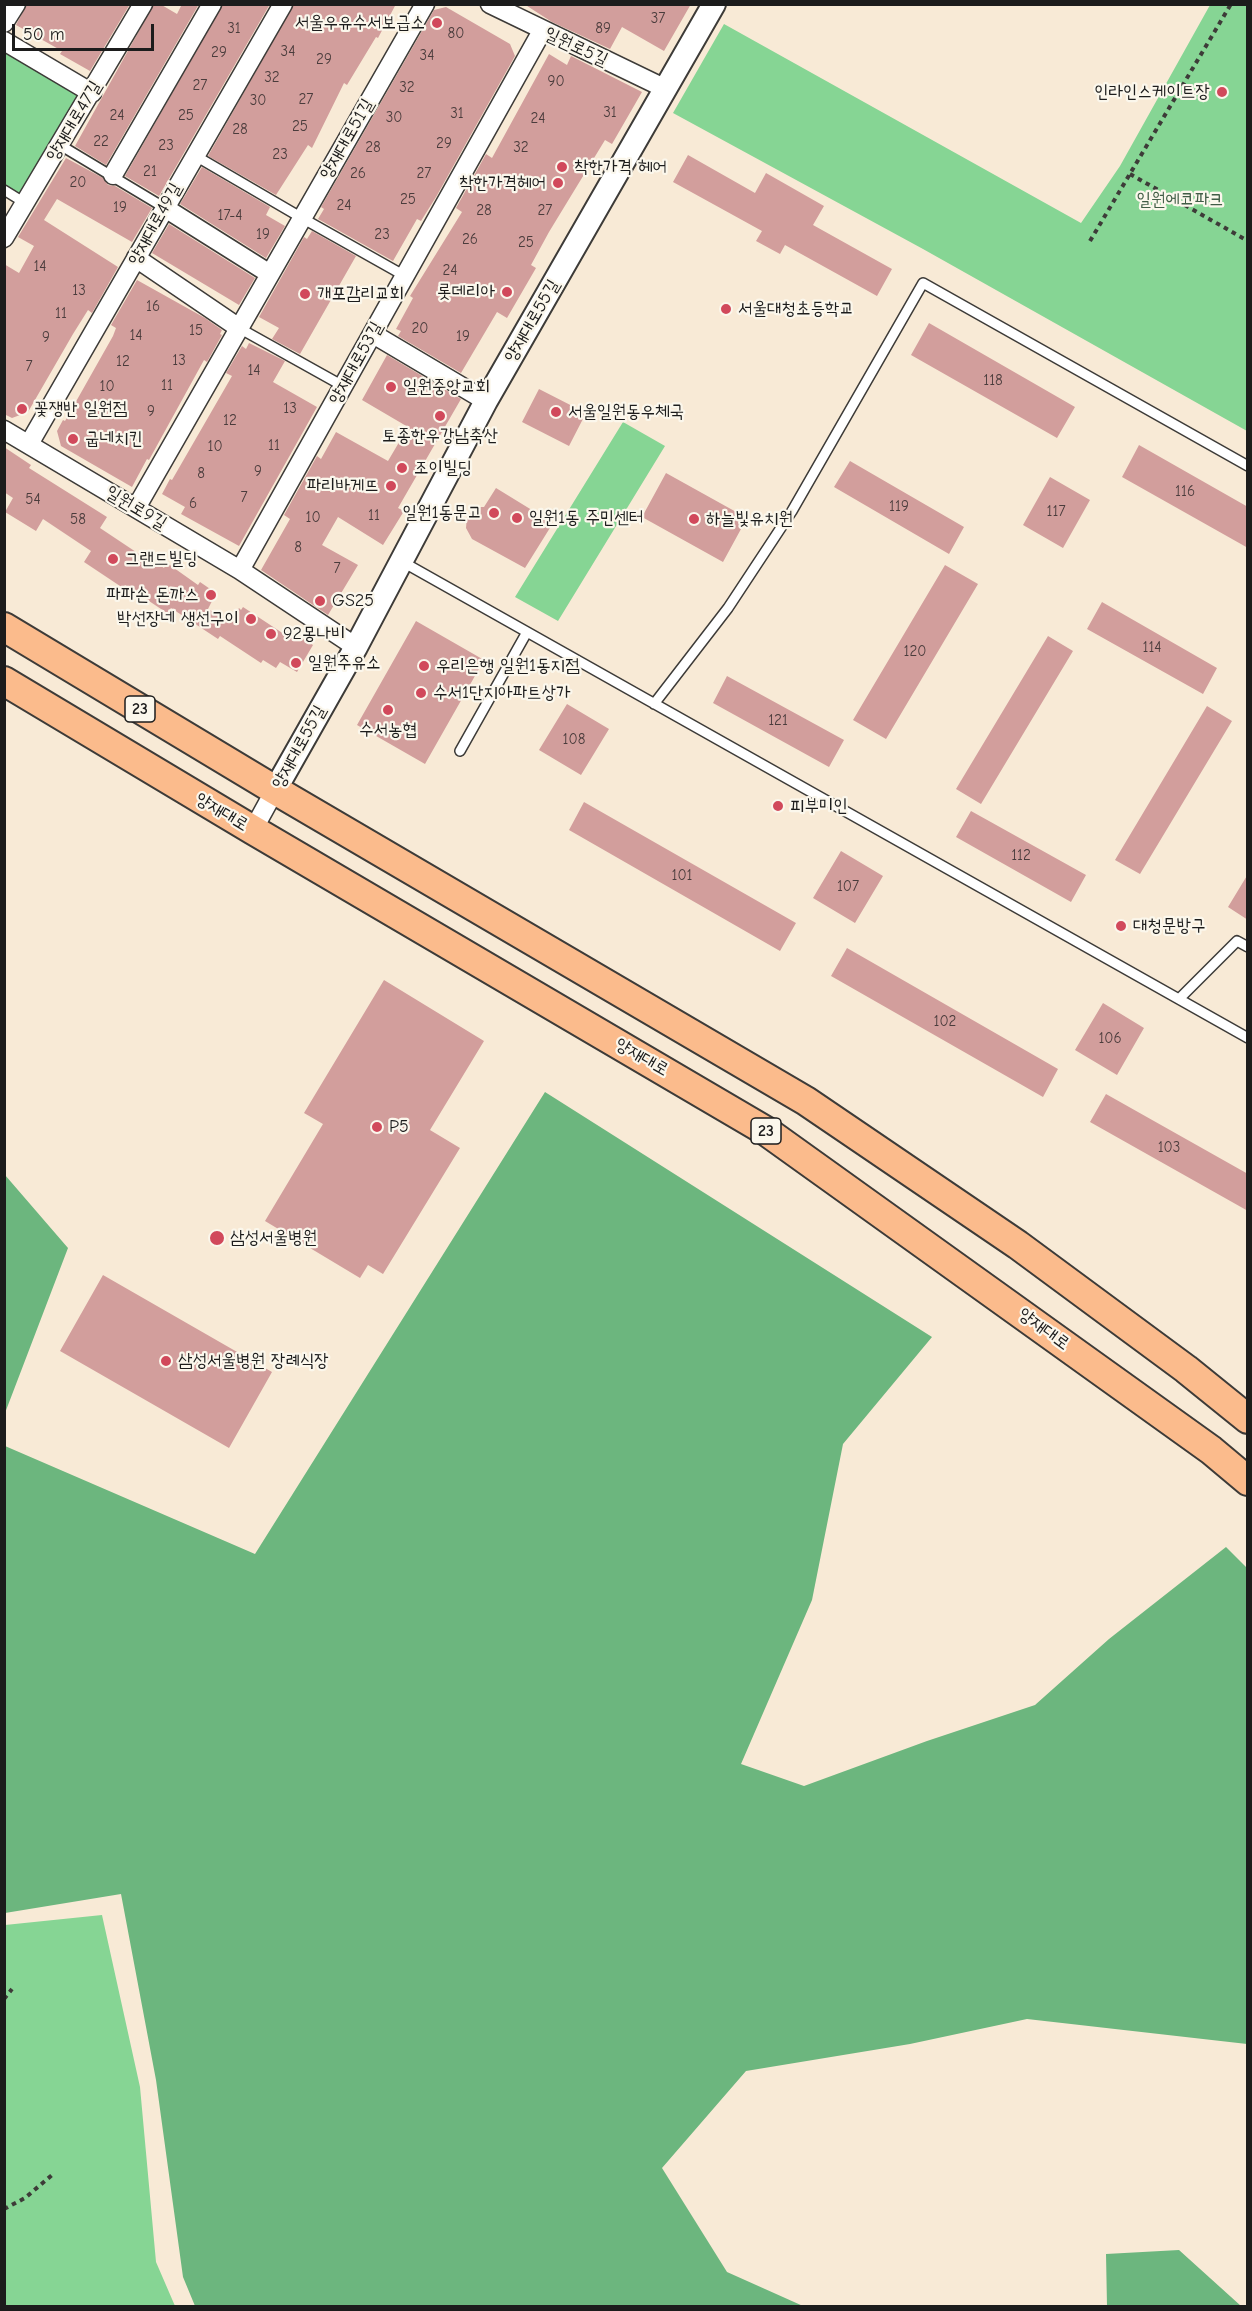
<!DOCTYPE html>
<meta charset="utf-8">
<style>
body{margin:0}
#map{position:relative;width:1252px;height:2311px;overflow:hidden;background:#f8ead6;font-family:"Comic Neue",sans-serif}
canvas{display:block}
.frame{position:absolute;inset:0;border:6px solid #1c1c1c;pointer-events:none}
.scale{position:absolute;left:12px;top:24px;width:142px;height:27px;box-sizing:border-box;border:3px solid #1c1c1c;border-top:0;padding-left:8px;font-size:18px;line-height:21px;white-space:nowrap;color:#1c1c1c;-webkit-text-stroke:4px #fbf7ec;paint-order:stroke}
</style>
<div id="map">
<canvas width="1252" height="2311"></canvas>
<div class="frame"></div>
<div class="scale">50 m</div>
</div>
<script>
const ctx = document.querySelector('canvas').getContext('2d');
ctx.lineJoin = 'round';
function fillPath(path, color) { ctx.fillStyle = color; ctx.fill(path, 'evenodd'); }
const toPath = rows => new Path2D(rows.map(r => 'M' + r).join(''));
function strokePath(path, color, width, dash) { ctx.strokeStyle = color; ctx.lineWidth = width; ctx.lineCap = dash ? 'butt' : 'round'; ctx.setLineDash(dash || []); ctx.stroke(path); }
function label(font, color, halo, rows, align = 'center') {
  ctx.font = font + ' "Comic Neue","Poor Story",sans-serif'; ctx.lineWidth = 4.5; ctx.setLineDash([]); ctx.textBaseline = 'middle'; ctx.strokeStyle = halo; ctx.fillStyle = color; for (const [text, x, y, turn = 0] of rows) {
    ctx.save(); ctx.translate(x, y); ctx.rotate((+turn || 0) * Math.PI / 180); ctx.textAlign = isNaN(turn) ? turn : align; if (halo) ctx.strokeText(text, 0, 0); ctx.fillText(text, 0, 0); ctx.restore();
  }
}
const green = toPath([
 [1210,5,1247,5,1247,431,923,249,673,113,724,24,1081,223,1120,166],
 [4,45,86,94,24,197,5,185],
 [623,422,665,446,558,621,515,597],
 [102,1915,140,2087,156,2262,175,2306,5,2306,5,1925]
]);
const forest = toPath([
 [545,1092,932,1337,843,1444,812,1600,741,1764,804,1786,927,1741,1035,1705,1109,1639,1226,1547,1247,1568,1247,2044,1027,2019,910,2044,746,2071,662,2168,727,2272,803,2306,195,2306,183,2277,156,2080,121,1894,5,1913,5,1446,255,1554],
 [5,1175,68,1248,5,1413,4,1175],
 [1179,2250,1241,2306,1107,2306,1106,2254]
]);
const building = toPath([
 [27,4,130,4,90,71,60,54,62,51,16,25],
 [154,4,160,4,177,14,182,4,199,4,106,165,75,146],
 [223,4,270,4,159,196,125,176],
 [294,4,396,4,378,38,376,37,347,85,344,83,312,148,308,145,276,195,208,156],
 [524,4,691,4,664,51,622,27,610,49,552,22],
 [446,7,510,44,515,56,436,197,421,221,417,219,393,261,318,219,324,209,321,207,434,10],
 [549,54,567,65,571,56,642,92,612,144,605,140,549,232,531,265,536,268,507,318,497,312,461,373,398,336,401,331,396,329,413,298,410,296,462,212,456,208,486,154,492,158],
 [688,155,755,193,766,173,824,206,813,225,892,269,877,296,785,245,780,254,756,241,762,231,673,182],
 [66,158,103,178,108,185,115,186,152,208,132,242,57,199,44,220,118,267,92,313,88,310,73,334,28,412,12,418,4,414,4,264,19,273,34,246,18,237],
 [202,167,270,207,266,215,285,226,266,258,180,204],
 [169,224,255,278,239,305,152,253],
 [312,231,356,256,300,354,272,339,279,328,259,317,304,237,307,239],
 [137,280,205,318,222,330,220,334,222,335,207,362,204,360,149,460,147,459,132,487,61,446,57,431,63,420,65,421,113,336,116,328,111,325],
 [929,323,1075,407,1057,438,911,355],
 [249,343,285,361,273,382,317,407,239,546,181,514,185,507,162,494,170,479,172,480,232,376,226,373,242,346,246,349],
 [387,355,461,399,398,508,404,511,383,545,338,517,322,545,358,565,328,615,261,570,290,519,284,515,317,456,321,459,336,432,388,461,408,427,362,400],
 [539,389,586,413,569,446,522,422],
 [1139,445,1248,507,1248,548,1122,477],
 [4,447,31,465,29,468,107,517,100,528,148,560,150,559,164,568,167,563,198,585,200,582,216,593,208,609,231,622,239,608,241,610,243,607,290,638,293,633,313,645,297,672,280,662,276,668,263,660,261,663,220,636,218,639,171,608,167,613,125,585,123,588,84,562,91,551,43,519,36,531,5,512,13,498,4,492],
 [850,461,964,527,949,554,834,487],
 [666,473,747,518,723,562,642,517],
 [1050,477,1090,500,1063,548,1023,525],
 [496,488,553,523,525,568,472,539,466,528,467,516,478,507,484,507],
 [945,565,978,584,886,739,853,720],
 [1102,602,1217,668,1203,694,1087,629],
 [416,621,484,660,425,764,357,725],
 [1048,636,1073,651,981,804,956,789],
 [727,676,844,740,829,767,713,703],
 [567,704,609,729,581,775,539,750],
 [1207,706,1232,721,1140,874,1115,860],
 [584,802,796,923,780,951,569,830],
 [971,811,1086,875,1071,902,956,837],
 [841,851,883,876,855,923,813,898],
 [1248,874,1248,920,1228,907],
 [847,948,1058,1069,1043,1097,831,976],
 [384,980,484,1041,430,1130,460,1148,383,1274,368,1265,360,1278,265,1221,323,1124,304,1113],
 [1103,1003,1144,1028,1117,1075,1075,1050],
 [1106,1094,1248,1174,1248,1211,1090,1122],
 [103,1275,272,1372,229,1448,60,1351]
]);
const path = toPath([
 [1130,174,1248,241],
 [1090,241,1231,4],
 [4,1999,12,1989],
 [4,2209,25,2198,52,2175]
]);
const service = toPath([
 [60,145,165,208],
 [194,155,302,218,405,276],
 [4,190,25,203],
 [239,328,343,386],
 [401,561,1248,1038],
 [654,704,728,608,792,511,923,283,1248,466],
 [460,751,527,632],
 [1179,999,1237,941,1248,947]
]);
const minor = toPath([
 [490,4,664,88],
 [4,23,16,4],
 [4,41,92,93],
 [113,175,212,4],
 [165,208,270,274],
 [4,238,143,4],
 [136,258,239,328],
 [373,334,486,401],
 [4,430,240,570,356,647],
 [29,444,283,4],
 [136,508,425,4],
 [240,570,542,31],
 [253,830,275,790]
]);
const tertiary = toPath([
 [275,790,356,647,486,401,714,4]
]);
const primary = toPath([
 [4,627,275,790,806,1101,1018,1245,1186,1369,1248,1419],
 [4,681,253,830,766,1131,1211,1450,1248,1481]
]);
const markers = [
 [437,23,6,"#d1495b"],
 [1222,92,6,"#d1495b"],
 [562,167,6,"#d1495b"],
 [558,183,6,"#d1495b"],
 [507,292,6,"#d1495b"],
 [305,294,6,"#d1495b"],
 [726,309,6,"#d1495b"],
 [391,387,6,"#d1495b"],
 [22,409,6,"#d1495b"],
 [556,412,6,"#d1495b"],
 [440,416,6,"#d1495b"],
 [73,439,6,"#d1495b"],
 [402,468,6,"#d1495b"],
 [391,486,6,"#d1495b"],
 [494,513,6,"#d1495b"],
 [517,518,6,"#d1495b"],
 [694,519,6,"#d1495b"],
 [113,559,6,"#d1495b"],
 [211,595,6,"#d1495b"],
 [320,601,6,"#d1495b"],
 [251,619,6,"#d1495b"],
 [271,634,6,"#d1495b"],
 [296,663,6,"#d1495b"],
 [424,666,6,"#d1495b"],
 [421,693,6,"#d1495b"],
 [388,710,6,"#d1495b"],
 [778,806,6,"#d1495b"],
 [1121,926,6,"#d1495b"],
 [377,1127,6,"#d1495b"],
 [217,1238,8,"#d1495b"],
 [166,1361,6,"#d1495b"]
];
const numberNames = [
 ["37",658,19],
 ["31",234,29],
 ["89",603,29],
 ["80",456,34],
 ["34",288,52],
 ["29",219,53],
 ["34",427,56],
 ["29",324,60],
 ["32",272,78],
 ["90",556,82],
 ["27",200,86],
 ["32",407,88],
 ["27",306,100],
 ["30",258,101],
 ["31",610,113],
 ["31",457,114],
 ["24",117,116],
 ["25",186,116],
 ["30",394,118],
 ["24",538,119],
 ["25",300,127],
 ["28",240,130],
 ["22",101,142],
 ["29",444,144],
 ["23",166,146],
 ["28",373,148],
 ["32",521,148],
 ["23",280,155],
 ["21",150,172],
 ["26",358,174],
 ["27",424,174],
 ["20",78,183],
 ["25",408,200],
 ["24",344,206],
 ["19",120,208],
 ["28",484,211],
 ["27",545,211],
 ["17-4",230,216],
 ["19",263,235],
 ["23",382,235],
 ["26",470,240],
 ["25",526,243],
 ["14",40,267],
 ["24",450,271],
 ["13",79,291],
 ["16",153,307],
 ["11",61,314],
 ["20",420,329],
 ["15",196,331],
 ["14",136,336],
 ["19",463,337],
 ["9",46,338],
 ["13",179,361],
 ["12",123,362],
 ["7",29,367],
 ["14",254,371],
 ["118",993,381],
 ["11",167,386],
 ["10",107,387],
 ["13",290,409],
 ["9",151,412],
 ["12",230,421],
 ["11",274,446],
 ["10",215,447],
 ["9",258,472],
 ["8",201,474],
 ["116",1185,492],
 ["7",244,498],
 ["54",33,500],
 ["6",193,504],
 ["119",899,507],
 ["117",1056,512],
 ["11",374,516],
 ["10",313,518],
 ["58",78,520],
 ["8",298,548],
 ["7",337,569],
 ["114",1152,648],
 ["120",915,652],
 ["121",778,721],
 ["108",574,740],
 ["112",1021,856],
 ["101",682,876],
 ["107",848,887],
 ["102",945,1022],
 ["106",1110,1039],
 ["103",1169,1148]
];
const shields = [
 [140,709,30],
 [766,1131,30]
];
const shieldNames = [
 ["23",140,709],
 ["23",766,1131]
];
const poiNames = [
 ["서울우유수서보급소",425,23,"right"],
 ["인라인스케이트장",1210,92,"right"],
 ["착한가격 헤어",574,167],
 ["착한가격헤어",546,183,"right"],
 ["롯데리아",495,292,"right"],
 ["개포감리교회",317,294],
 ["서울대청초등학교",738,309],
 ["일원중앙교회",403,387],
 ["꽃쟁반 일원점",34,409],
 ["서울일원동우체국",568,412],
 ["토종한우강남축산",440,436,"center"],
 ["굽네치킨",85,439],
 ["조이빌딩",414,468],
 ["파리바게뜨",379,486,"right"],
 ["일원1동문고",482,513,"right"],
 ["일원1동 주민센터",529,518],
 ["하늘빛유치원",706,519],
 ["그랜드빌딩",125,559],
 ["파파손 돈까스",199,595,"right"],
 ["GS25",332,601],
 ["박선장네 생선구이",239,619,"right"],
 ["92몽나비",283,634],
 ["일원주유소",308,663],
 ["우리은행 일원1동지점",436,666],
 ["수서1단지아파트상가",433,693],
 ["수서농협",388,730,"center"],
 ["피부미인",790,806],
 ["대청문방구",1133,926],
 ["P5",389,1127],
 ["삼성서울병원",230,1238],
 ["삼성서울병원 장례식장",178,1361]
];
const streetNames = [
 ["일원로5길",576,47,25],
 ["양재대로47길",74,121,-59],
 ["양재대로51길",347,139,-60],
 ["양재대로49길",155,224,-61],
 ["양재대로55길",532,321,-60],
 ["양재대로53길",356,363,-61],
 ["일원로9길",136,508,31],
 ["양재대로55길",299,747,-61],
 ["양재대로",222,812,31],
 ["양재대로",642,1057,30],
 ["양재대로",1044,1329,36]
];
const parkNames = [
 ["일원에코파크",1180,200]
];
fillPath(green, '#86d594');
fillPath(forest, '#6cb67e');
fillPath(building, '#d29e9c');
strokePath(service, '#3d3b38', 12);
strokePath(minor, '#3d3b38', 21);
strokePath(tertiary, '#3d3b38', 26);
strokePath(primary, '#3d3b38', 32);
strokePath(path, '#3d3b38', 4, [4.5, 4.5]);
strokePath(service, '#fff', 9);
strokePath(minor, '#fff', 18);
strokePath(tertiary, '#fff', 22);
strokePath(primary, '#fbbb8c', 28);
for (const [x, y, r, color] of markers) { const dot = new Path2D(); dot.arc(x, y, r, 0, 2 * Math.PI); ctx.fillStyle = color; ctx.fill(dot); strokePath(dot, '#fbf7ec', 2); }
label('15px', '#4a3c3c', null, numberNames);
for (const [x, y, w] of shields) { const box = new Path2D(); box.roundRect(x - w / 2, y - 13, w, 26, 4.5); ctx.fillStyle = '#fbf7ec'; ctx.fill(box); strokePath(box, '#1c1c1c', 1.5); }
label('bold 16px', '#1c1c1c', null, shieldNames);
label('18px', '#1c1c1c', '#fbf7ec', poiNames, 'left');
label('18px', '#1c1c1c', '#fbf7ec', streetNames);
label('18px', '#415d46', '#fbf7ec', parkNames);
</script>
